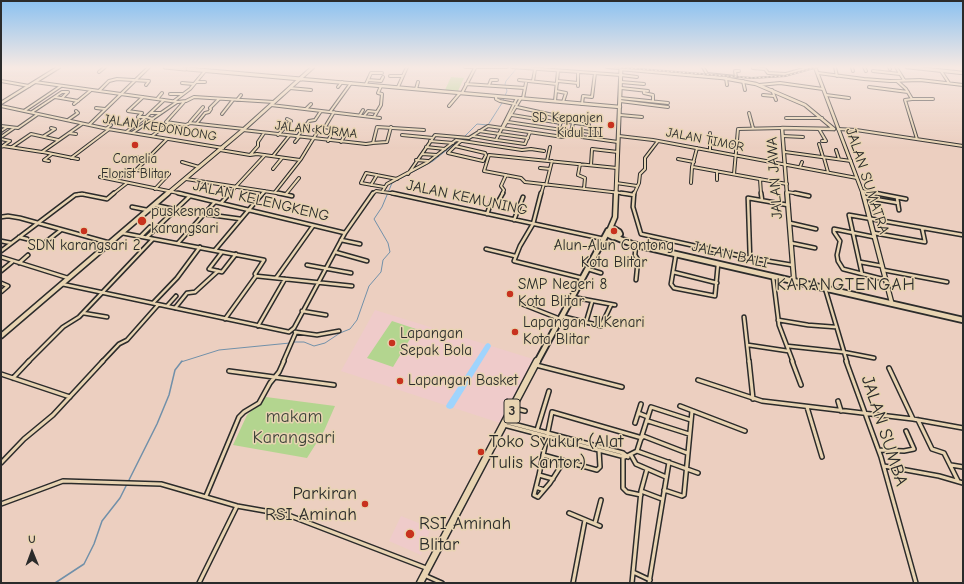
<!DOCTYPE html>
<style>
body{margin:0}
#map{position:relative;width:964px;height:584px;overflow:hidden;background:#eccfc0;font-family:"Comic Neue",sans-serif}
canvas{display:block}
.frame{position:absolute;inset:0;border:2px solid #2b2b2b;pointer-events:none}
.north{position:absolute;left:12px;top:532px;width:40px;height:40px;-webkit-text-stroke:3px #e8d4b2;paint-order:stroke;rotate:359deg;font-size:11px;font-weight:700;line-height:16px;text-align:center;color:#2b2b2b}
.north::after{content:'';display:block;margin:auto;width:14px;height:18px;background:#2b2b2b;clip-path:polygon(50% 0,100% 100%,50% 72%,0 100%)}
</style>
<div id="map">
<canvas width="964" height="584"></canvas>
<div class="frame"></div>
<div class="north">U</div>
</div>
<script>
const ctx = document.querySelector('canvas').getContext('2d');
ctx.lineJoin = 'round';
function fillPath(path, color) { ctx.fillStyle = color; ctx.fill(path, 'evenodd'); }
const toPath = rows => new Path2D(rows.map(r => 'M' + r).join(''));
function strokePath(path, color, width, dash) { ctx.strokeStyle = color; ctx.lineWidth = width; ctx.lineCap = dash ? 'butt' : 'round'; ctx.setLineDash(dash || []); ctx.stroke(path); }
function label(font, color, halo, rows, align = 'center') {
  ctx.font = font + ' "Comic Neue",sans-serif'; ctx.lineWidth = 3; ctx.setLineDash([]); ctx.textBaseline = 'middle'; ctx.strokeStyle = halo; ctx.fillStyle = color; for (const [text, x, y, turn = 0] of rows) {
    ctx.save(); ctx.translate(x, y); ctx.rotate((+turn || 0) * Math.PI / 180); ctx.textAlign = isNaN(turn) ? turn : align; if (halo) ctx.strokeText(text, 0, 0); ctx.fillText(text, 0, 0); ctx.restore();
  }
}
const built = toPath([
 [375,310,533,359,503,424,341,371],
 [401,516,431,528,421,555,389,541]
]);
const green = toPath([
 [451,77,464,78,458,91,445,90],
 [392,321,416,329,393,367,367,358],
 [266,397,335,406,324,431,307,458,233,445,247,415]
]);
const streamFar1 = toPath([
 [461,140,477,124,488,125,502,103,507,91,505,84,506,81,517,68],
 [293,342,304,342,314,346,325,343,340,333,350,329,357,320,369,286,381,272,383,260,390,252,388,243,374,219,382,207,392,183,433,161,458,141],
 [181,362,219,350,290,343]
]);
const stream = toPath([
 [55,583,84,564,94,544,102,521,120,498,157,424,169,395,175,370,182,361]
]);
const river = toPath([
 [488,343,490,344,491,346,490,348,453,408,450,409,447,408,446,406,447,404,486,344,488,343]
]);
const streetFar2 = toPath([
 [465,67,507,67],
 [512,67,621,75],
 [607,67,621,68],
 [703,67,707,74,736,77,735,71,739,71],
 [799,67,810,67],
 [835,67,837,76],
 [852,67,853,71],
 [864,67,866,71],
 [889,67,890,69],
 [896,67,904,80],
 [753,68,765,69,768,73,786,74,807,68],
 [873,71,900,74],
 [941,71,949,83],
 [99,72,105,67],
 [578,72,578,86],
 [818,73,864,79,890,81,920,80,963,85],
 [621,75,637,77],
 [390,76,403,76],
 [726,78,727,85],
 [368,80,381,81,383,77],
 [519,80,557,84],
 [1,81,29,86],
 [533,81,535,70],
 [558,81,578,83],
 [743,81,745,90],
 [897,81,906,89,912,99,905,100,917,139],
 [35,82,178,102,186,101,194,97,274,102],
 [197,82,205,82],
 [621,82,644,84],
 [182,83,194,84],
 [366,84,371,73,382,73],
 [466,84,525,88],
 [489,85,491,80,497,80],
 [759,85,780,83,823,89],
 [338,87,342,82],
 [398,87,407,67],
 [869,87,908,92],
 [290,88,311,90],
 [621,88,648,91],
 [416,89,418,82],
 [772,90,776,100],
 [99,91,109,81,117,79,149,81,146,85],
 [556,91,566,93,563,102],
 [644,91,644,93,653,95,653,101],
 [462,93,475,68],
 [170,94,182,94],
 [763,95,774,96],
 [826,95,849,98],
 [496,96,496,99,500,101,515,104],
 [55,97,78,101],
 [143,97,128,111,142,113,138,117,146,117],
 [523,98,526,83],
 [620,98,668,103],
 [157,99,162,93],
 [912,99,933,99],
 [237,100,241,95],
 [174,101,190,89,205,71],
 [555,101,558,71],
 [620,101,668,107],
 [184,102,166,122,186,125,190,123,244,129],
 [74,104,90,91],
 [582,104,583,96,592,97,595,73],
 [271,105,380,118],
 [1,106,108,129,223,148],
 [449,106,460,93],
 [517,107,562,117,559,129],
 [96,108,105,109],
 [306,109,311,104],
 [24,111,61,86],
 [32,112,62,92,68,92,62,98],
 [330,112,351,83],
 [151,113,161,113],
 [749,113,753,128],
 [222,114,233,100],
 [360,115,363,110],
 [512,115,561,123],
 [620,115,642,117],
 [364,116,368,111,377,112],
 [374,117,381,105,382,94,378,93,381,86],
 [786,118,822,118],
 [153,119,146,117,164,100],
 [68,120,78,113,76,111],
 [562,121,589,125],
 [190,122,203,107],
 [508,122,582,133,582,137,618,142],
 [197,123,205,113,209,112,211,109,210,108,219,99],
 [89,125,149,67],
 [1,126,18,128,38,114],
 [503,128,521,98],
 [106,129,111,125],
 [819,129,826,141,822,141],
 [838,129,856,130,963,146],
 [243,130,366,144,373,143,377,127,424,130],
 [1,131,7,127],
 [479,131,528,138],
 [583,131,597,133,596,139],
 [126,132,146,117],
 [571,132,573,123],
 [69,133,76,134],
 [132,133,177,102],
 [710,133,710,150],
 [278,135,291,121,287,119],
 [402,135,433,138],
 [44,136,55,129,51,128],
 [152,136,169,123],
 [473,136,496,140,517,98],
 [619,136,653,140,857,178],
 [783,136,803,137],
 [1,137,14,128],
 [297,137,309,121,315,120,321,111],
 [1,139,10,141,4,145],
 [497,140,525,144,530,132],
 [328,141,334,129,325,127,334,112],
 [430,141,453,143],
 [295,142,299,137],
 [341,142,346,133],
 [372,143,387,142,391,127],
 [819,144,823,157],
 [729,145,737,146],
 [455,146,485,153,486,155,483,161,448,153,455,146],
 [455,146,461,141],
 [1,147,3,146,42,152,82,124],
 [12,147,31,134,58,140],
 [426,147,445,149],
 [220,150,250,155,257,154,300,160],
 [836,150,839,159],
 [43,152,78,159],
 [785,152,851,161],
 [422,154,437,155],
 [250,155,258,146,258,142,264,133],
 [273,156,289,136],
 [133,157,146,159],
 [71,158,108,130],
 [824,158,828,172],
 [678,159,694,162],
 [416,160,428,161],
 [49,161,44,160,52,154],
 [547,161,550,147],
 [182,162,199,167],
 [580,164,578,175,585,178,584,189],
 [591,165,592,149,618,152],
 [693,167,787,184],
 [800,167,802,162],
 [540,168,550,169],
 [617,168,489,155,484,171,521,178,525,182,629,194],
 [273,169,282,158],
 [717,171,717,180],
 [408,174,435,135,469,138,488,126,563,137,566,131],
 [734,174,738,129,782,128],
 [100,177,183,194],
 [186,179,283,194],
 [760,179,761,194],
 [116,180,128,170,136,170],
 [616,183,637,186],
 [691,183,692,167,697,148],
 [371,185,377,175],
 [546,185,552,161],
 [384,187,361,183,366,173,397,179],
 [155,189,169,174,136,170,167,139],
 [862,191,881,194],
 [275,192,301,159,318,131,314,130],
 [382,192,387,184,428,162,456,140,522,150,531,149,544,151],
 [787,192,800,194],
 [79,194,84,194],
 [113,194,127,183],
 [229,194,265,155],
 [262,194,265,191],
 [286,194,299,178],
 [372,194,376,191,397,194],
 [502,194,504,190,501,186,506,175],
 [541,194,544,184],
 [634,194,639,183,640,174,645,169,645,158,658,141]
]);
const streetFar1 = toPath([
 [178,193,345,233],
 [278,193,292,196],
 [392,193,604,239],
 [541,193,533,224,520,246,514,261,582,278],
 [621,193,634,195],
 [634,193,633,207,641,234,750,258,792,265],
 [761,193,762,200],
 [795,193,809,196],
 [875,193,906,199],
 [864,197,898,203],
 [897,198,899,210],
 [221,203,230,193],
 [155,205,186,212],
 [132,207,147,210],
 [204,214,241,219],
 [487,214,491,203,498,202,503,193],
 [1,217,8,216,20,218,110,243],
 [514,220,523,197],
 [790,223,816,229],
 [122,233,264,260,255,274,256,276,225,319],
 [874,233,925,242,922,228],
 [141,236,150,227],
 [19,237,27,239],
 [147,237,190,196],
 [874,237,834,229,834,232,840,241,837,255,838,261,843,269,886,280],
 [341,240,360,244],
 [1,241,11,243],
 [47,241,61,230],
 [178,243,215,202],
 [791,243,815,248],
 [636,245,635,255,638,260,636,280],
 [486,249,515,256],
 [215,250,263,193],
 [1,251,75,195,82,194,107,199,114,193],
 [222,252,209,269,222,272,236,254],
 [335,252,367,261],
 [676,254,671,284,674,288,715,296,718,264],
 [1,257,68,278],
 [750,258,748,198,788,205],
 [860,262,882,266],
 [19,263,28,255],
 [307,265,351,273],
 [588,269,601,273],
 [883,270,947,282],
 [1,271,12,262],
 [673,272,717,283],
 [862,274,849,215,963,235],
 [256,276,352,286],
 [773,277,779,325,793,362],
 [276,278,313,226],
 [1,283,8,286,1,292],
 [62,284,289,332,294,328,345,233,373,193],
 [825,288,847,362],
 [572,297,615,305],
 [153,303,177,278,200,247],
 [522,304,560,319],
 [167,306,176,296],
 [175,308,187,293,195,292,218,271],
 [302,311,326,315],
 [83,313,107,317],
 [561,316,601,326,611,305],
 [744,317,749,362],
 [778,320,808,325,835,327],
 [586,322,592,302],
 [258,326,285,279],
 [295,332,317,335,339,331],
 [748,345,788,351],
 [787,346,843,352,874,358],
 [28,362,63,327,79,317,153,239],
 [102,362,119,344,127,340,158,305],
 [283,362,296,332]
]);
const street = toPath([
 [749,361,753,399],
 [792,361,801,385],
 [846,361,881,457,916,583],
 [536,365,622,387],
 [889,368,913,419],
 [229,371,334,385],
 [1,374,70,397],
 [13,378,29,361],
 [698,380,762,401,913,419,963,428],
 [838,401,841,411],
 [680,406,745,431],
 [807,407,822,457],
 [513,408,525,411],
 [638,413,648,417],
 [918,420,932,449,944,453,958,481],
 [648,421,689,434],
 [506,422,623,453,628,457],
 [635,423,641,404],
 [504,425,625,457,637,451,651,407,691,420],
 [537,430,549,391],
 [643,436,687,453],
 [879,450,904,451,914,449,906,431],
 [637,451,698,473],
 [623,453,623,488,627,492,641,495],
 [543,455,597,470,600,467,599,450],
 [631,455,636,464,666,477],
 [1,463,24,439,53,415,103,361],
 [951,465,963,467],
 [884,466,939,476,963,483],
 [539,475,536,487,544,490],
 [553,479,539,475,552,412,642,438],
 [536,487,534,495,538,497,550,483,564,461],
 [664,490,682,496,684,495,692,411],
 [641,491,662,499],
 [206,496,239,417,244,412,259,403,270,383,279,372,284,361],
 [1,504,63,481,161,484,237,506,288,515,426,568],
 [569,513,600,526],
 [595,523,601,500],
 [633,572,650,580],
 [424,575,442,583],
 [199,583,237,506],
 [573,583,585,520],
 [632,583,641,491,647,469],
 [649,583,669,462]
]);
const secondaryFar1 = toPath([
 [815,67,863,194],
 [907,67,963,73],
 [621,69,723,78,756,84,805,105,834,129],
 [301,79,620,107],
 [1,103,59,67],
 [787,194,782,128,833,129]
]);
const secondary = toPath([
 [787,193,794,281],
 [863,193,892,304]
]);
const primaryFar1 = toPath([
 [165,67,185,69],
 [188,69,301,79],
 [167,194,243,130,313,67],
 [616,194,621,67]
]);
const primary = toPath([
 [609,231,615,217,616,193],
 [1,336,168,193]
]);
const highwayFar1 = toPath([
 [614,229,619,232,620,234,618,236,613,237,609,235,608,231,614,229],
 [615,237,632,244,963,320],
 [537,362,608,231]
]);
const highway = toPath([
 [420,583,537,361]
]);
const rail = toPath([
 [615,67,752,78,785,76,818,67]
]);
const markers = [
 [611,125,4,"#c8321e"],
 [135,145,4,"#c8321e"],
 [142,221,5,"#c8321e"],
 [84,231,4,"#c8321e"],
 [614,231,4,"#c8321e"],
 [510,294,4,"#c8321e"],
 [515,332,4,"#c8321e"],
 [392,343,4,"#c8321e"],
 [400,381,4,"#c8321e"],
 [481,452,4,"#c8321e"],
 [365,504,4,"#c8321e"],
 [410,534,5,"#c8321e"]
];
const farPoinames = [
 ["SD Kepanjen",603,118],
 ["Kidul III",603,133],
 ["Camelia",135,159,"center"],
 ["Florist Blitar",135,174,"center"]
];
const farStreetnames = [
 ["JALAN KEDONDONG",160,128,9],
 ["JALAN KURMA",316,130,6],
 ["JALAN TIMOR",705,140,11]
];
const shields = [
 [512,411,16]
];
const shieldNames = [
 ["3",512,411]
];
const streetNames = [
 ["JALAN JAWA",775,178,-94],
 ["JALAN SUMATRA",867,181,72],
 ["JALAN KEMUNING",467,198,12],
 ["JALAN KELENGKENG",261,201,13],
 ["JALAN BALI",730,255,13]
];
const poiNames = [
 ["puskesmas",151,212],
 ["karangsari",151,229],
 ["SDN karangsari 2",84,246,"center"],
 ["Alun-Alun Contong",614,246,"center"],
 ["Kota Blitar",614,263,"center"],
 ["SMP Negeri 8",518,285],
 ["Kota Blitar",518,302],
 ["Lapangan Jl.Kenari",523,323],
 ["Kota Blitar",523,340],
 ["Lapangan",400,334],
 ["Sepak Bola",400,351],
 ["Lapangan Basket",408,381]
];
const quarterNames = [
 ["KARANGTENGAH",846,285]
];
const nearParknames = [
 ["makam",294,417],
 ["Karangsari",294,438]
];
const nearStreetnames = [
 ["JALAN SUMBA",884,431,72]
];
const nearPoinames = [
 ["Toko Syukur (Alat",489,442],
 ["Tulis Kantor)",489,463],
 ["Parkiran",357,494,"right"],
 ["RSI Aminah",357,515,"right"],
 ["RSI Aminah",419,524],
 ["Blitar",419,545]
];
fillPath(built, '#efcbca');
fillPath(green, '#b3d58f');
strokePath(streamFar1, '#7190a9', 1);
strokePath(stream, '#7190a9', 1.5);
fillPath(river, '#9fd4fd');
strokePath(streetFar2, '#2b2b2b', 4);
strokePath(streetFar1, '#2b2b2b', 5.5);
strokePath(street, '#2b2b2b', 6);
strokePath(secondaryFar1, '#2b2b2b', 4.5);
strokePath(secondary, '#2b2b2b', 6);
strokePath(primaryFar1, '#2b2b2b', 5);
strokePath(primary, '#2b2b2b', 7);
strokePath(highwayFar1, '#2b2b2b', 8);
strokePath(highway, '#2b2b2b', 9);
strokePath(streetFar2, '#e8d4b2', 2);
strokePath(streetFar1, '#e8d4b2', 2.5);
strokePath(street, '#e8d4b2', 3);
strokePath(secondaryFar1, '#e8d4b2', 2.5);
strokePath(secondary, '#e8d4b2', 3.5);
strokePath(primaryFar1, '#e8d4b2', 3);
strokePath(primary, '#e8d4b2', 4);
strokePath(highwayFar1, '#e8d4b2', 4.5);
strokePath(highway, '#e8d4b2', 6);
strokePath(rail, '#2b2b2b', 2);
strokePath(rail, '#e8d4b2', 1, [2]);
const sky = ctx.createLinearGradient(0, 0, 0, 149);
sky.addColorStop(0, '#8bc1f0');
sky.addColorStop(0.45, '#f6e9e3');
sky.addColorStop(1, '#f6e9e300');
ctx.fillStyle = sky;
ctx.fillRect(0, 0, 964, 149);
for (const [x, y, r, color] of markers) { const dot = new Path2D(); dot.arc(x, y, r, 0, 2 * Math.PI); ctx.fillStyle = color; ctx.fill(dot); strokePath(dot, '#e8d4b2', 1.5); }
label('13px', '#2b2b2b', '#e8d4b2', farPoinames, 'right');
label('13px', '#2b2b2b', '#e8d4b2', farStreetnames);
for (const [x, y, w] of shields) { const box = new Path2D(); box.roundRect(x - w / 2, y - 12, w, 24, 3); ctx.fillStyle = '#e8d4b2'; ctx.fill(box); strokePath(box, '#2b2b2b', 1); }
label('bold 14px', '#2b2b2b', null, shieldNames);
label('15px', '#2b2b2b', '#e8d4b2', streetNames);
label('15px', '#2b2b2b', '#e8d4b2', poiNames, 'left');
ctx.letterSpacing = '1px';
label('17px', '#2b2b2b', '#e8d4b2', quarterNames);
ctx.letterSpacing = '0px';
label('18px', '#3f443a', '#e8d4b2', nearParknames);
label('18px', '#2b2b2b', '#e8d4b2', nearStreetnames);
label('18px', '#2b2b2b', '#e8d4b2', nearPoinames, 'left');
</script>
